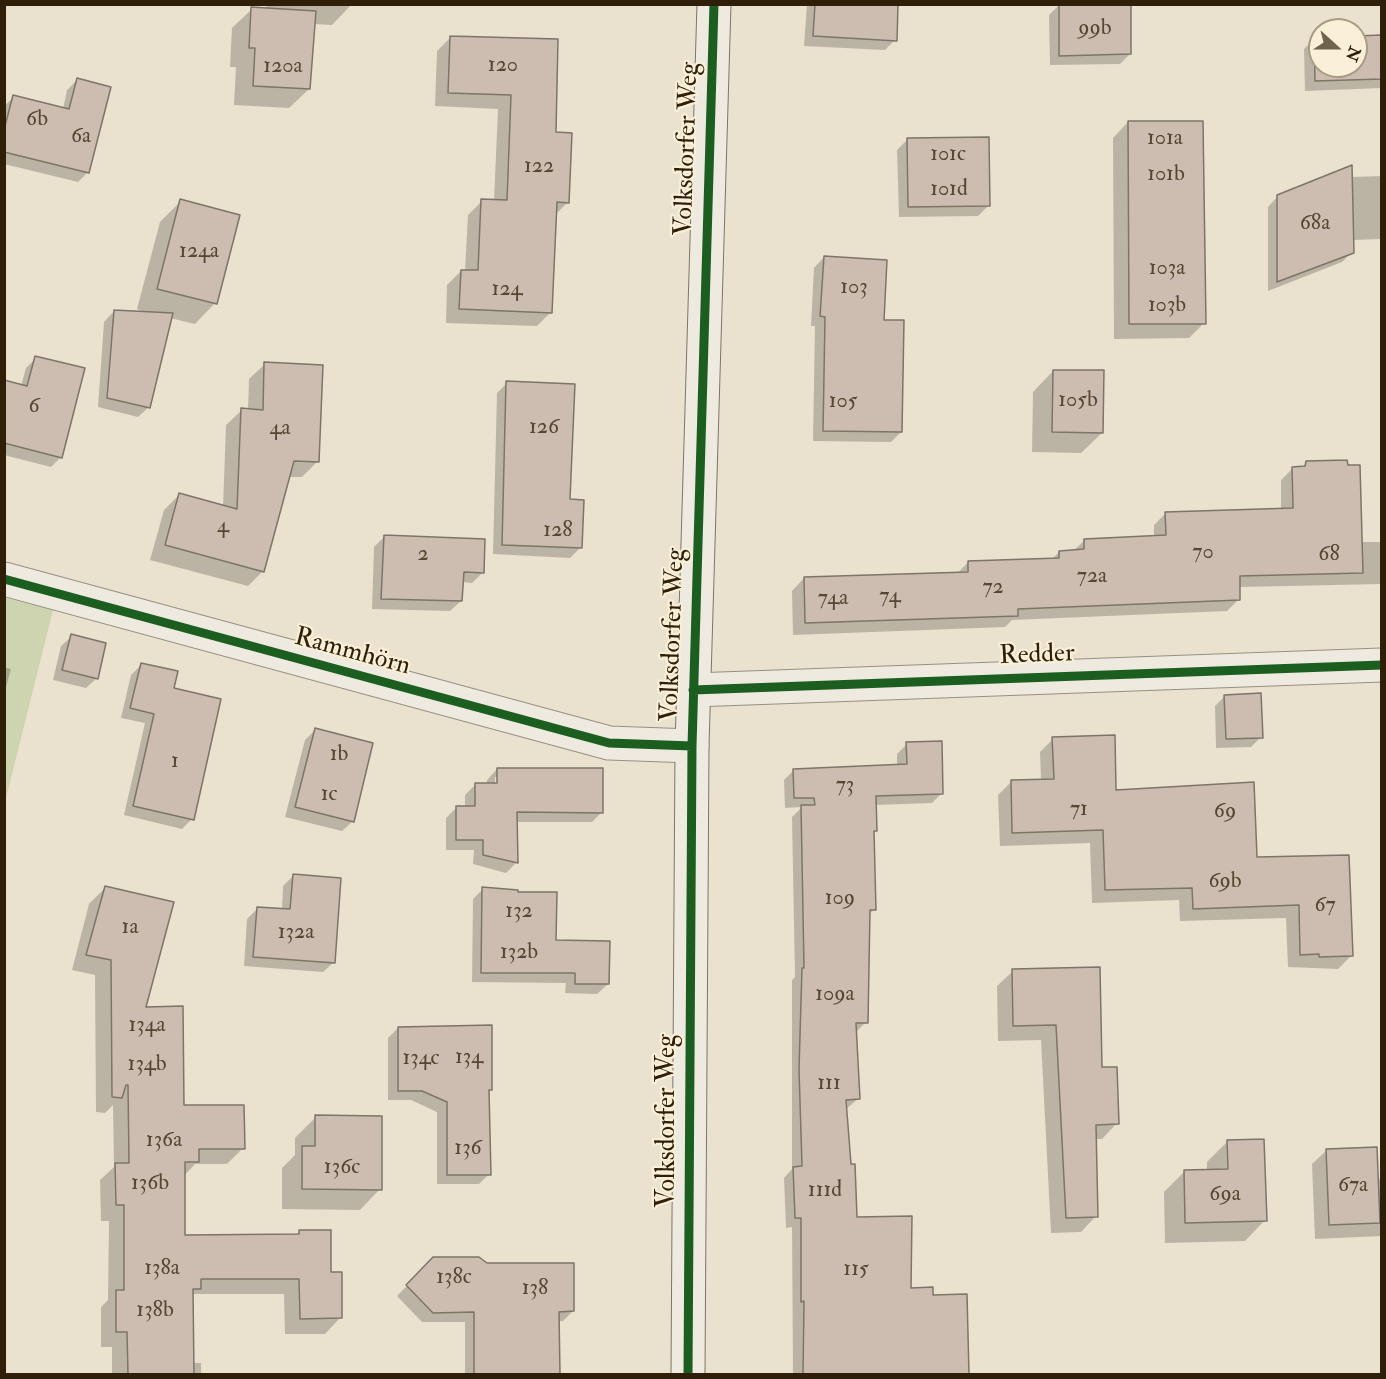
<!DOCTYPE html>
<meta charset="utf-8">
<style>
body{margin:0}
#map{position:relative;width:1386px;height:1379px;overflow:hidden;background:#eae2ce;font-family:"IM FELL Double Pica",serif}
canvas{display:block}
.frame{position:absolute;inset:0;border:6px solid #2f1e08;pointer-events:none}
.north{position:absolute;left:1308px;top:18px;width:60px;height:60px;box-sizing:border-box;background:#faefd7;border:2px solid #a99b84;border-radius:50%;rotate:111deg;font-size:16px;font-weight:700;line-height:24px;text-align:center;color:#2f1e08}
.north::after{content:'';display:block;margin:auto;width:21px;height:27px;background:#70634d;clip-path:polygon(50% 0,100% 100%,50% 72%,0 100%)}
</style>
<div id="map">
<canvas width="1386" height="1379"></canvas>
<div class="frame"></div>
<div class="north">N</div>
</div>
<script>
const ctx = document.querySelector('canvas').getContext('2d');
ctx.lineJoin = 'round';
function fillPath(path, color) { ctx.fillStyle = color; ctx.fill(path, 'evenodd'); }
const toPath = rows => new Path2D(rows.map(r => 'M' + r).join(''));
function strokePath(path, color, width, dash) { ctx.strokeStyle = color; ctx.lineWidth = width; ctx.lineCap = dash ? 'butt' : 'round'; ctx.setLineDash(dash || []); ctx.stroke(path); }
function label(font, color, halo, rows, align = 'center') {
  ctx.font = font + ' "IM FELL Double Pica",serif'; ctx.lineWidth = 4.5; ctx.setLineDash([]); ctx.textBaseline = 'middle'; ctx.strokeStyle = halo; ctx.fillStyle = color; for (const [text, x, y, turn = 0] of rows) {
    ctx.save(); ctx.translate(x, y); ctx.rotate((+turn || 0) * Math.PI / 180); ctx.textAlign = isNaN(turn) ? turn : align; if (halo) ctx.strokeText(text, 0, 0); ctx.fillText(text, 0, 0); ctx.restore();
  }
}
const green = toPath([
 [5,598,53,610,5,802,4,598]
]);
const shadow = toPath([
 [267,4,352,4,332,25,313,24,309,89,289,108,234,105,236,67,230,67,232,28,252,9,266,9],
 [807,4,897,4,895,40,885,50,804,46],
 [1059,5,1130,54,1120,64,1050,65,1049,15],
 [1382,36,1382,88,1305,91,1304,49,1314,39,1320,38,1320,66,1356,66,1356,37],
 [451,37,554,134,568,202,555,215,551,312,537,326,446,323,447,285,461,271,465,271,468,215,482,201,494,201,498,109,435,106,437,51],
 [77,80,88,172,78,182,4,164,4,106,14,97,63,109,67,90],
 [1128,122,1204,323,1189,338,1114,339,1113,138],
 [907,140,988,206,978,216,899,217,897,150],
 [1382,176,1382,239,1352,240,1352,252,1342,262,1268,291,1268,207,1278,196,1351,177],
 [181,201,215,303,195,324,170,318,149,407,138,417,98,407,104,322,114,311,146,313,137,309,160,222],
 [824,257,882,322,901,432,891,442,813,441,815,326,811,326,814,268],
 [36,358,61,457,51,467,4,455,4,382,21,386,26,368],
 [265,364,317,462,302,477,288,477,263,571,248,586,150,560,164,510,179,495,223,507,226,425,242,410,248,410,249,379],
 [1053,371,1102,433,1081,453,1032,452,1033,392],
 [507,383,569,501,580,548,570,558,493,554,497,393],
 [1306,463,1361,542,1382,542,1382,584,1239,587,1239,599,1227,611,1012,620,1005,627,793,635,792,591,804,578,957,574,968,562,1052,559,1059,552,1073,551,1084,541,1154,537,1154,525,1166,513,1281,510,1281,480,1293,468,1302,468],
 [384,537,482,573,472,583,462,582,461,601,450,611,372,609,374,547],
 [72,636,97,678,86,688,53,680,61,646],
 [141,665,172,689,192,819,182,829,124,815,145,723,121,718,131,675],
 [4,667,11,669,4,694],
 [1225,696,1261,737,1251,747,1216,748,1215,706],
 [315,730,353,821,342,831,285,817,305,740],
 [1053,739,1115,791,1256,859,1351,956,1338,969,1288,967,1286,918,1180,921,1179,900,1092,903,1090,843,1000,846,998,795,1012,781,1041,780,1040,752],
 [907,744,942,793,932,803,875,805,876,830,872,834,875,909,868,915,866,1022,856,1032,858,1099,846,1109,856,1219,897,1218,895,1374,793,1374,792,1227,786,1228,784,1178,792,1169,792,980,795,977,792,817,802,807,785,808,784,780,794,770,897,766,897,754],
 [497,769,602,812,592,822,516,822,516,863,506,873,473,864,474,850,446,850,446,818,456,808,465,808,465,795,475,785,487,785,487,780],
 [495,777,498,777,495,791],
 [293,876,334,962,323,972,244,966,247,919,257,909,282,910,283,886],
 [105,888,144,1008,182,1107,243,1148,227,1164,195,1164,184,1176,184,1236,296,1235,299,1232,330,1273,340,1318,325,1334,285,1334,284,1294,194,1294,191,1297,193,1363,201,1363,201,1374,112,1374,112,1347,101,1347,101,1307,108,1300,109,1221,101,1221,100,1180,114,1167,113,1105,105,1113,96,1112,95,975,72,970,89,904],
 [483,889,555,941,608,984,597,994,565,993,566,983,472,982,473,899],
 [1013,971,1100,1069,1117,1123,1102,1139,1095,1139,1096,1216,1081,1232,1051,1233,1041,1040,998,1041,997,986],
 [398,1028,491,1089,488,1092,489,1174,479,1184,437,1184,437,1112,411,1100,388,1100,388,1038],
 [316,1117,380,1189,360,1210,282,1209,282,1168,295,1155,295,1138],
 [1227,1142,1265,1220,1245,1241,1165,1243,1164,1192,1184,1172,1207,1171,1207,1162],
 [1327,1150,1377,1179,1382,1178,1382,1236,1315,1239,1312,1164],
 [433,1259,573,1311,563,1321,558,1321,557,1374,465,1374,465,1322,422,1322,397,1296]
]);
const building = toPath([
 [815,4,898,4,897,41,813,36,815,4],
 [1059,4,1131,4,1131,54,1059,56,1059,4],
 [251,7,316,11,310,89,253,86,255,48,249,48,251,7],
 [1382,35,1382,79,1315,81,1314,37,1320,37,1320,66,1356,66,1356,36,1382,35],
 [450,36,558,39,556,132,572,133,569,203,557,202,552,313,459,309,461,270,478,270,481,199,507,200,511,95,448,93,450,36],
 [77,78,111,87,89,173,4,152,4,130,13,95,69,109,77,78],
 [1128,121,1203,121,1206,324,1129,324,1128,121],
 [989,137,990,206,908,207,907,138,989,137],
 [1352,165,1354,253,1277,282,1277,195,1352,165],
 [180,199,240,215,217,304,157,289,180,199],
 [824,256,887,260,884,320,904,320,902,432,823,431,825,317,820,316,824,256],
 [114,310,173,313,150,408,107,398,114,310],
 [35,356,85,368,62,458,4,443,4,380,27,386,35,356],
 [264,362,323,365,319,462,294,461,264,572,165,545,179,493,237,509,241,408,263,410,264,362],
 [1053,370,1104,370,1103,433,1052,432,1053,370],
 [506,381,575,384,570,499,584,500,582,548,502,545,506,381],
 [1347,460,1348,465,1360,465,1363,573,1240,576,1240,600,1018,609,1018,616,805,623,804,577,968,572,968,561,1059,558,1059,551,1084,549,1084,539,1166,535,1165,512,1293,508,1292,467,1305,466,1306,461,1347,460],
 [384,535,485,539,484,573,464,572,462,601,381,599,384,535],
 [71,634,106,643,98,679,62,670,71,634],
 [141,663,178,671,174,688,221,699,194,820,133,806,154,714,130,708,141,663],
 [1261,693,1263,738,1226,739,1224,695,1261,693],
 [315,728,373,743,354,822,295,807,315,728],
 [1115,735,1116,790,1254,782,1257,857,1349,855,1353,956,1319,957,1319,954,1300,955,1299,905,1193,909,1192,888,1105,890,1103,830,1012,833,1011,780,1054,779,1052,737,1115,735],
 [942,741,943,794,876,796,877,831,874,831,876,910,870,910,868,1023,856,1023,860,1099,846,1100,851,1164,855,1164,857,1217,912,1216,911,1288,933,1287,933,1295,967,1294,969,1374,803,1374,804,1301,801,1302,801,1218,795,1218,793,1167,802,1166,799,1069,802,968,804,968,801,805,815,805,814,798,794,798,793,769,907,764,906,742,942,741],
 [497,768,603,768,603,813,517,812,518,863,483,855,483,840,456,840,456,806,475,806,475,783,497,783,497,768],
 [293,874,341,878,335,963,253,957,257,907,290,909,293,874],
 [105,886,174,902,146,1007,183,1006,184,1105,244,1105,245,1149,199,1149,199,1162,185,1162,185,1235,299,1234,299,1230,331,1230,331,1272,342,1272,342,1318,300,1319,299,1279,201,1279,201,1289,193,1289,194,1374,128,1374,127,1332,116,1332,116,1290,124,1290,124,1205,116,1205,115,1163,129,1163,128,1085,126,1085,122,1098,112,1097,111,960,86,955,105,886],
 [482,887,518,890,518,892,557,892,556,940,610,941,609,984,575,984,575,973,481,973,482,887],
 [1100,967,1102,1067,1117,1067,1119,1124,1096,1125,1098,1217,1066,1218,1056,1025,1013,1026,1012,969,1100,967],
 [492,1025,492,1090,489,1090,491,1175,447,1175,447,1102,422,1091,398,1091,398,1027,492,1025],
 [315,1115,382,1116,382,1190,302,1189,302,1146,315,1146,315,1115],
 [1264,1139,1267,1221,1185,1223,1184,1170,1228,1169,1227,1140,1264,1139],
 [1377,1147,1380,1223,1329,1225,1326,1149,1377,1147],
 [433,1257,479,1257,487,1263,574,1263,574,1311,559,1312,560,1374,474,1374,474,1312,433,1313,406,1285,433,1257]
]);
const street = toPath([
 [4,579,609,743,692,746],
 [693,690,1382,665]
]);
const secondary = toPath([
 [688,1374,692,746,714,4]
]);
const cycleway = toPath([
 [4,579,609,743,692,746],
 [693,690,1382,665],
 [688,1374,692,746,714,4]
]);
const numberNames = [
 ["99b",1095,29],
 ["120",503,66],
 ["120a",283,67],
 ["6b",37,120],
 ["6a",81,137],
 ["101a",1165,139],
 ["101c",948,155],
 ["122",539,167],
 ["101b",1166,175],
 ["101d",949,190],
 ["68a",1315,224],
 ["124a",199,252],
 ["103a",1167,269],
 ["103",854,288],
 ["124",507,290],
 ["103b",1167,306],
 ["105b",1078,401],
 ["105",843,402],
 ["6",34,407],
 ["126",544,428],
 ["4a",280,429],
 ["4",223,527],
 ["128",558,531],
 ["70",1203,553],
 ["2",423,555],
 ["68",1329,555],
 ["72a",1092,577],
 ["72",993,588],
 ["74",890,597],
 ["74a",833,599],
 ["1b",339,755],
 ["1",175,762],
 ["73",845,786],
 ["1c",329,795],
 ["71",1079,810],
 ["69",1225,812],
 ["69b",1225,882],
 ["109",840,899],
 ["67",1325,906],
 ["132",519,912],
 ["1a",130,928],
 ["132a",296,933],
 ["132b",519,953],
 ["109a",835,995],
 ["134a",147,1026],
 ["134",469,1058],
 ["134c",421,1059],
 ["134b",147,1065],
 ["111",829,1084],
 ["136a",164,1141],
 ["136",468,1149],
 ["136c",342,1168],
 ["136b",150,1184],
 ["67a",1353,1186],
 ["111d",825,1191],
 ["69a",1225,1195],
 ["138a",162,1269],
 ["115",856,1270],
 ["138c",454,1278],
 ["138",535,1289],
 ["138b",155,1311]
];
const streetNames = [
 ["Volksdorfer Weg",688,149,-88],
 ["Volksdorfer Weg",674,635,-88],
 ["Rammhörn",352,653,15],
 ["Redder",1037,656,-2],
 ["Volksdorfer Weg",668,1121,-90]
];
fillPath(green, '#ced3b0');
fillPath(shadow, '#0003');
fillPath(building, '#cdbcb0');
strokePath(building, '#7c7568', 1.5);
strokePath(street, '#979082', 35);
strokePath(secondary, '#7c7568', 35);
strokePath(street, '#eeeadf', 33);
strokePath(secondary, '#eeeadf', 33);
strokePath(cycleway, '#1b5e20', 9);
label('22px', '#564632', null, numberNames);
label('26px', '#2f1e08', '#faefd7', streetNames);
</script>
